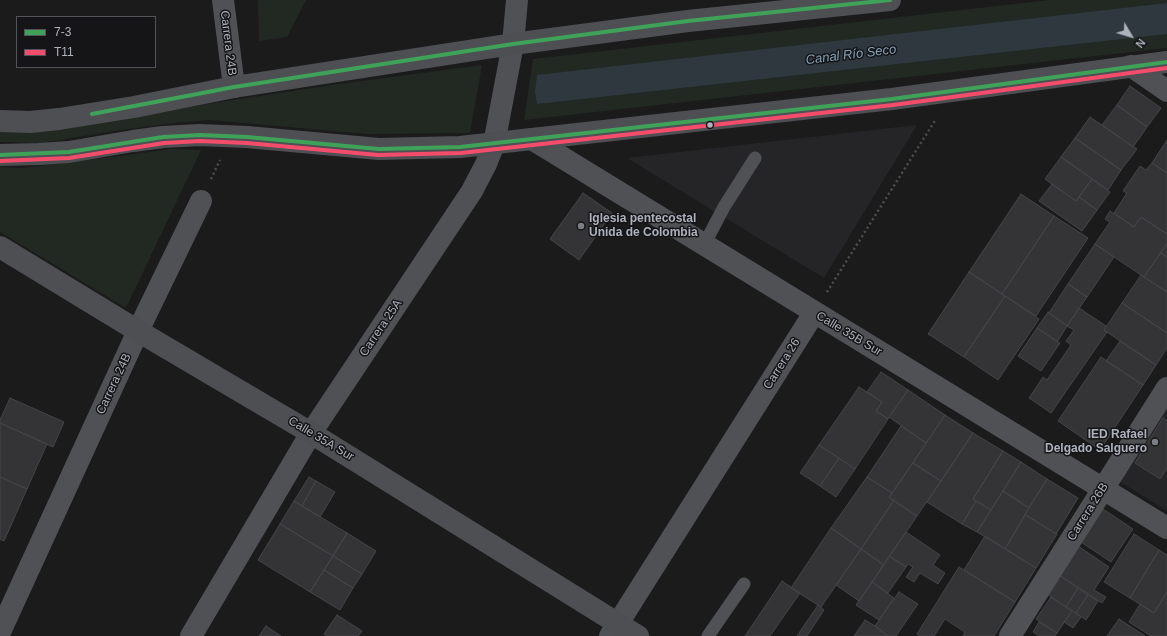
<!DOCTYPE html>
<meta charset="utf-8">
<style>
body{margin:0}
#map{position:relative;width:1167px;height:636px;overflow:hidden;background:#1b1b1c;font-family:Arial,sans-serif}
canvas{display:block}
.legend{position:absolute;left:16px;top:16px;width:140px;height:52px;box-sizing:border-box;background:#151518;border:1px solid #52545a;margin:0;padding:5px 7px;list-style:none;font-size:12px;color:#adb2bc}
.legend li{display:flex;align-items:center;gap:8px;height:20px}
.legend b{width:20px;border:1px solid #52545a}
.north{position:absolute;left:1111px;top:16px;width:40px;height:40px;-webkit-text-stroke:3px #151518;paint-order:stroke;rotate:128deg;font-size:11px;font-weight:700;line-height:16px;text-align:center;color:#adb2bc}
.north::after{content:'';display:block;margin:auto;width:14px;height:18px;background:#adb2bc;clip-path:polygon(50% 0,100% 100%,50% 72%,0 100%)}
</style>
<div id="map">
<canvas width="1167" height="636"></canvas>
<ul class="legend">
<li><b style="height:5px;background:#3ea358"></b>7-3</li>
<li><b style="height:5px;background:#f44d6c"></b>T11</li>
</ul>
<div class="north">N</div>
</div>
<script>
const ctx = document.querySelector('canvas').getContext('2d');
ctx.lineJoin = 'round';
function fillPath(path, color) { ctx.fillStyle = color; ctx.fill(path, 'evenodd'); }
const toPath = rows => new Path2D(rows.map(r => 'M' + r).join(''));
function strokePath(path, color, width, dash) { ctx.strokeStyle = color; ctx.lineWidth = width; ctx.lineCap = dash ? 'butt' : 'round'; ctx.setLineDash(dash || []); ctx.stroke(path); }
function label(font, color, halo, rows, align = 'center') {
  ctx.font = font + ' Arial,sans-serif'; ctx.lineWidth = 3; ctx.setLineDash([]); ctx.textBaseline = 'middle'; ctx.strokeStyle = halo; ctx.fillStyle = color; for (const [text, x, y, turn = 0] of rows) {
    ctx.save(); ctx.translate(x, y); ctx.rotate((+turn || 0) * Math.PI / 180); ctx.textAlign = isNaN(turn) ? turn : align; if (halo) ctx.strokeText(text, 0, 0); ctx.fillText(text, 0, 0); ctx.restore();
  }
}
const built = toPath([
 [917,125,824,278,627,158],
 [1167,403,1167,511,1117,480]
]);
const green = toPath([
 [258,0,306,0,287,37,259,41],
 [1049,0,1167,0,1167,48,524,120,533,59],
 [482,65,470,133,368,134,210,120,175,123,114,131,42,143,0,142,0,129,73,127,214,103,332,85],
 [172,149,201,150,126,308,0,232,0,167,21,168,89,160]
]);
const water = toPath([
 [1167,3,1167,34,537,104,535,92,537,75]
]);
const building = toPath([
 [1130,86,1161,108,1147,127,1117,105,1130,86],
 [1117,105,1147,127,1133,147,1102,125,1117,105],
 [1090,117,1137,149,1121,170,1075,138,1090,117],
 [1075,138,1121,170,1108,190,1061,157,1075,138],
 [1167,140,1167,173,1152,163,1167,140],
 [1061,157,1092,179,1076,201,1045,179,1061,157],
 [1152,163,1167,173,1167,234,1141,217,1134,227,1114,213,1127,193,1123,191,1140,166,1146,170,1152,163],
 [1092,179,1110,192,1097,210,1079,197,1092,179],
 [1052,184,1076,201,1079,197,1097,210,1082,231,1039,201,1052,184],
 [583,193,612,213,579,260,550,239,583,193],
 [1021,194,1054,216,1002,294,969,272,1021,194],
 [1110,211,1134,227,1141,217,1167,234,1167,243,1144,277,1095,244,1110,222,1105,219,1110,211],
 [1054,216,1088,238,1036,316,1002,294,1054,216],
 [1167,243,1167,257,1161,253,1167,243],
 [1095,244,1114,257,1087,297,1068,284,1095,244],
 [1161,253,1167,257,1167,292,1144,277,1161,253],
 [969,272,1005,296,964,357,928,334,969,272],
 [1141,275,1167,292,1167,333,1122,303,1141,275],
 [1068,284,1087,297,1067,326,1049,313,1068,284],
 [1005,296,1039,319,998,380,964,357,1005,296],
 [1122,303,1167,333,1167,348,1156,365,1104,330,1122,303],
 [1079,308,1106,326,1104,330,1107,332,1051,413,1029,398,1043,377,1047,380,1071,345,1066,341,1074,330,1067,326,1079,308],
 [1048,312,1067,326,1057,342,1037,328,1048,312],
 [1037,328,1060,343,1041,371,1018,356,1037,328],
 [1120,341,1156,365,1143,385,1106,361,1120,341],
 [1101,357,1143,385,1100,450,1058,421,1101,357],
 [881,372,908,390,888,419,876,411,882,402,867,392,881,372],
 [859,387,882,402,876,411,888,419,855,469,819,445,859,387],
 [908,390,945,415,926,443,889,417,908,390],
 [10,398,64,422,53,447,0,423,0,420,10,398],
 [945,415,973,433,941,481,913,463,945,415],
 [1163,418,1167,421,1167,468,1160,479,1135,463,1163,418],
 [0,423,47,444,27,489,0,477,0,423],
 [901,426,926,443,892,493,867,477,901,426],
 [973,433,1003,451,973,499,976,501,962,524,927,502,973,433],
 [819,445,839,458,820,486,800,473,819,445],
 [1003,451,1021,462,991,510,973,499,1003,451],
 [839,458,855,469,836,497,820,486,839,458],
 [1021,462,1047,479,1029,508,1003,491,1021,462],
 [913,463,941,481,917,516,889,498,913,463],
 [0,477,27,489,4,541,0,539,0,477],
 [309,477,316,481,302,506,294,501,309,477],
 [867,477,892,493,889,498,894,500,861,549,831,528,867,477],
 [1047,479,1078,498,1056,534,1025,514,1047,479],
 [316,481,335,492,320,517,302,506,316,481],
 [1003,491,1029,508,1005,549,977,532,1003,491],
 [894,500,917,516,884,565,861,549,894,500],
 [294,501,347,533,333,556,280,524,294,501],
 [976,501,991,510,977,532,962,524,976,501],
 [1103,509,1133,529,1111,562,1081,542,1103,509],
 [1025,515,1057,534,1036,568,1005,549,1025,515],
 [280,524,333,556,310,592,258,560,280,524],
 [831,528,861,549,821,607,791,588,831,528],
 [906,532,940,555,933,565,945,573,938,584,920,573,914,582,906,577,913,567,908,564,906,567,889,556,906,532],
 [347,533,376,551,362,574,333,556,347,533],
 [1134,534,1159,550,1130,598,1104,582,1134,534],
 [985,536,1036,568,1015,602,964,570,985,536],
 [1078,546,1109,567,1094,590,1106,597,1102,603,1059,575,1078,546],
 [861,549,884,565,859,601,836,585,861,549],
 [1159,550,1167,555,1167,592,1154,613,1130,598,1159,550],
 [333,556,362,574,353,588,324,570,333,556],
 [889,556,906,567,888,593,872,582,889,556],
 [959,567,1015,602,994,636,963,636,965,632,945,619,934,636,920,636,917,634,959,567],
 [324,570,353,588,340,610,310,592,324,570],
 [1059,575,1078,588,1066,607,1047,594,1059,575],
 [782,581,800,593,770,636,745,636,782,581],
 [872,582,894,598,879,620,856,605,872,582],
 [1078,588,1088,595,1076,613,1066,607,1078,588],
 [899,592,918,604,896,636,888,636,875,626,899,592],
 [1167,592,1167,636,1151,636,1129,622,1140,604,1154,613,1167,592],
 [1088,595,1098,601,1086,620,1076,613,1088,595],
 [1051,597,1072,611,1057,633,1036,619,1051,597],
 [818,605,824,610,807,636,797,636,818,605],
 [1072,611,1081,617,1073,628,1064,622,1072,611],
 [337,615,362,631,358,636,327,636,324,634,337,615],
 [1119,619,1145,636,1107,636,1119,619],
 [865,620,875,626,888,636,854,636,865,620],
 [1039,622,1057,633,1055,636,1039,636,1033,632,1039,622],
 [266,626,281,636,259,636,266,626]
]);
const path = toPath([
 [211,179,220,160],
 [827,292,936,119]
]);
const lane = toPath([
 [704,245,724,207,755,158],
 [708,636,744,584]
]);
const street = toPath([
 [223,0,234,87],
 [1131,66,1167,91],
 [532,139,1167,528],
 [0,632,138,331,201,201],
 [191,636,311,433,472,191,486,164,494,144,513,44,517,0],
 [610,636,814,313],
 [1010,636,1167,388]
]);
const secondary = toPath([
 [0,121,30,122,59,119,134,107,234,87,513,44,688,21,890,0],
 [0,155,39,154,69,152,133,141,163,137,200,135,247,137,379,149,460,147,892,99,1167,62],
 [0,247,138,331,311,433,638,636]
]);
const bus1 = toPath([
 [92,114,234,87,513,44,688,21,890,0],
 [0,155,69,152,163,137,200,135,247,137,379,149,460,147,892,99,1167,62]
]);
const bus2 = toPath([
 [0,161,69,158,164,143,200,141,247,143,378,155,461,153,893,105,1167,68]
]);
const markers = [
 [710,125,3.5,"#adb2bc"],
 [581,226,4,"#7a7d84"],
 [1155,442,4,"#7a7d84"]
];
const streetNames = [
 ["Carrera 24B",228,43,83],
 ["Carrera 25A",381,328,-56],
 ["Calle 35B Sur",849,334,31],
 ["Carrera 26",782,364,-58],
 ["Carrera 24B",114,384,-65],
 ["Calle 35A Sur",321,439,31],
 ["Carrera 26B",1088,512,-58]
];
const poiNames = [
 ["Iglesia pentecostal",589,219],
 ["Unida de Colombia",589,233],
 ["IED Rafael",1147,435,"right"],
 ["Delgado Salguero",1147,449,"right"]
];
const waterNames = [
 ["Canal Río Seco",851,55,-7]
];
fillPath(built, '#252528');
fillPath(green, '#212922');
fillPath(water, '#2e383e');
fillPath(building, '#343436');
strokePath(building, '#444548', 1);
strokePath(path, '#4b4d4f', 2.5, [2, 3]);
strokePath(lane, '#4f5155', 13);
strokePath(street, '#4f5155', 22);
strokePath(secondary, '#4e4f53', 22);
strokePath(bus1, '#3ea358', 4);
strokePath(bus2, '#f44d6c', 4);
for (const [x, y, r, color] of markers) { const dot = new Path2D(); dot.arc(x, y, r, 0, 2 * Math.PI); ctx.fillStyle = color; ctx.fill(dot); strokePath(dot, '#151518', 1.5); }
label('12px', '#adb2bc', '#151518', streetNames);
label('bold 12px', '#adb2bc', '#151518', poiNames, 'left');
label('italic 13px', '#84a2b7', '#151518', waterNames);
</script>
